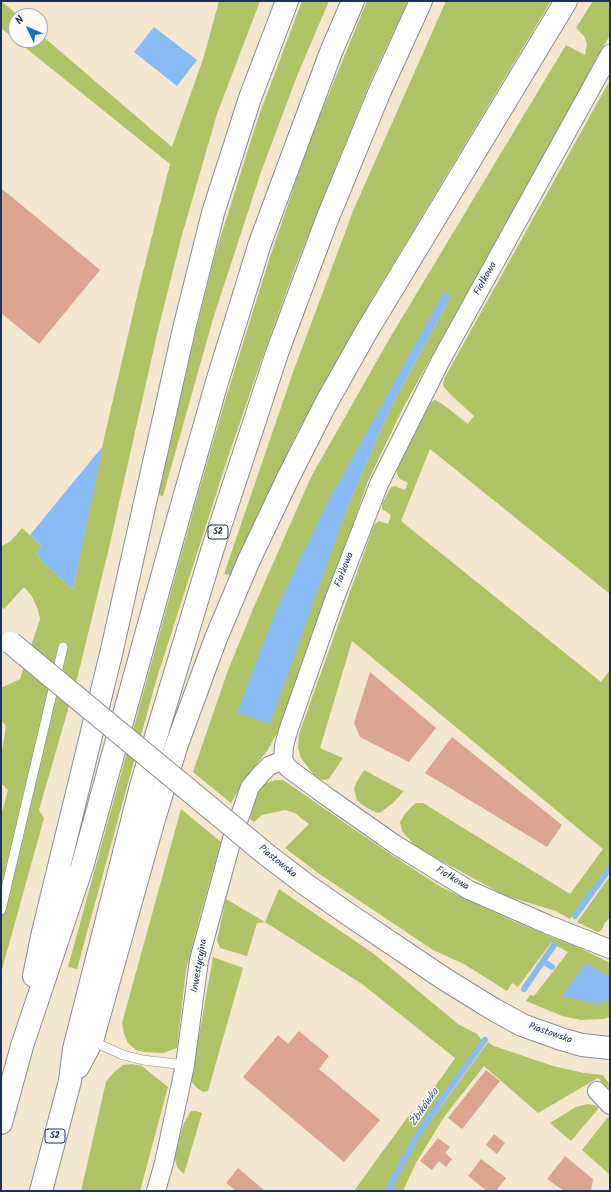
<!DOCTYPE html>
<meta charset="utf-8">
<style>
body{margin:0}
#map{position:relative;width:611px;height:1192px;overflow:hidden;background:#f4e7cf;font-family:Kalam,sans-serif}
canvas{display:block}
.frame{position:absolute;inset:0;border:2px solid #1b2f5e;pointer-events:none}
.north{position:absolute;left:8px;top:8px;width:40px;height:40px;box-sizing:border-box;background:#fdfcf7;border:1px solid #a3aaba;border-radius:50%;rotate:314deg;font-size:11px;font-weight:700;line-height:16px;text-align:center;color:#1b2f5e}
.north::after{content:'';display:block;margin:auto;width:14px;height:18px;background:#1f6fb2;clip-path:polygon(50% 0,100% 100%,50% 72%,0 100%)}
</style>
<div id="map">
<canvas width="611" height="1192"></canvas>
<div class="frame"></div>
<div class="north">N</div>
</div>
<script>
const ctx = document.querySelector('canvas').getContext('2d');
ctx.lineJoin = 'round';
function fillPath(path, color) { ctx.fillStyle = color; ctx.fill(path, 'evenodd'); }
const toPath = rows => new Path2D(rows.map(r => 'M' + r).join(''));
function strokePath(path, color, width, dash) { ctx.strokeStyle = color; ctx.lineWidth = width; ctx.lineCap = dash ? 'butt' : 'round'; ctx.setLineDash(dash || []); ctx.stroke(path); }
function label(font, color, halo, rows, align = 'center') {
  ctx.font = font + ' Kalam,sans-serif'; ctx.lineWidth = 3; ctx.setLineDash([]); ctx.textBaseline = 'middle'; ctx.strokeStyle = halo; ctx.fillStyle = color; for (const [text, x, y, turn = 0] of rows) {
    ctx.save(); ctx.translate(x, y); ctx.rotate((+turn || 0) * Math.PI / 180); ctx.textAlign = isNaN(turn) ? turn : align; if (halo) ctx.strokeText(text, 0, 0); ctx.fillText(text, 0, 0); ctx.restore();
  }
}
const green = toPath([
 [1,1,19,16,16,16,16,40,40,40,40,34,172,147,204,56,219,1,260,1,217,114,182,235,158,330,108,552,78,675,39,810,44,818,1,973,1,816,8,790,1,783,1,757,6,726,1,720,1,687,3,687,20,679,40,619,37,607,31,595,24,587,4,609,1,606,1,546,10,542,22,528,42,546,36,553,43,562,73,590,105,434,138,292,170,164,1,28],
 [302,1,329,1,297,76,261,172,213,319,163,496,158,495,197,327,215,255,258,118],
 [367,1,408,1,371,80,295,268,259,367,227,460,156,681,77,969,68,967,194,508,225,401,269,260,310,140],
 [446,1,551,1,372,299,296,435,249,533,230,575,224,574,292,375,353,211],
 [593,1,610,1,610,35,403,408,368,481,294,696,278,731,267,751,245,779,231,803,193,772,227,673,253,609,311,477,391,336,566,45,585,55,587,44,584,36,576,28],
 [451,296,390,409,347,508,323,511],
 [610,80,610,594,430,449,401,521,601,682,610,670,610,864,570,919,556,911,506,896,416,847,402,831,400,822,405,814,410,808,416,803,423,803,570,894,603,849,352,641,320,748,343,758,329,779,322,780,314,775,307,766,301,758,298,748,299,734,374,525,379,521,388,524,391,515,382,509,382,504,391,487,395,486,405,490,408,483,400,479,397,474,397,468,431,402,435,400,441,403,468,424,474,416,452,396,443,386,444,379],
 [364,770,401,790,404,791,393,803,381,812,377,813,369,809,361,804,357,800,354,789,356,783],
 [276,780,283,780,296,789,390,854,441,887,513,921,554,938,574,945,610,963,610,1017,603,1019,581,1020,562,1016,526,1001,530,995,534,996,568,952,551,943,518,987,512,983,507,991,464,964,433,950,318,873,285,848,309,824,301,818,295,813,285,810,262,815,254,822,250,819,255,797,257,790,263,784],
 [181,809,221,842,200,916,186,970,177,1048,163,1053,144,1052,136,1050,128,1043,124,1034,122,1023],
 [610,876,610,917,604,924,602,930,598,932,577,922],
 [279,889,374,954,458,1024,477,1034,482,1040,427,1118,393,1175,385,1191,354,1191,412,1111,416,1114,455,1058,362,984,265,922,257,923,247,956,220,948,217,940,226,899,265,922],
 [213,957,243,968,208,1091,203,1092,197,1088,191,1081],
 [488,1042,494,1046,553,1066,584,1073,603,1075,610,1085,610,1090,598,1078,538,1113,484,1066,444,1117,416,1163,403,1191,389,1191,407,1157,423,1131],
 [132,1064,142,1066,168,1087,140,1191,81,1191,106,1082,114,1072,123,1065],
 [588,1104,598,1106,598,1109,571,1141,550,1123,576,1107],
 [191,1111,197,1111,202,1113,184,1174,177,1167,174,1155,184,1123],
 [608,1117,610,1117,610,1175,582,1150]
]);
const water = toPath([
 [154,27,197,60,177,86,134,52],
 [444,292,451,296,390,409,347,508,270,724,237,712,275,612,323,511],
 [103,446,73,590,43,562,36,553,42,546,30,535],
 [586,963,610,977,610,1001,598,1003,588,1002,562,996]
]);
const stream = toPath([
 [575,916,610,868],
 [543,961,552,967],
 [524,989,554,945],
 [387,1191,412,1145,428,1119,485,1040]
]);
const building = toPath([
 [1,188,100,270,39,344,1,313],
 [370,672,436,728,409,762,360,737,354,723],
 [452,737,562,825,547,847,425,773],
 [299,1031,329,1056,319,1069,380,1120,344,1162,243,1077,278,1035,288,1044],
 [486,1070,500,1081,462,1129,448,1118],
 [494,1134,505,1143,497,1154,486,1145],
 [438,1138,450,1147,445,1153,452,1159,446,1167,439,1161,432,1170,420,1161],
 [565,1156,593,1179,591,1191,564,1191,547,1179],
 [481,1159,506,1178,496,1191,487,1191,468,1176],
 [238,1168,265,1191,236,1191,226,1183]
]);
const service = toPath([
 [1,910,63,647],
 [92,1041,123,1055,143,1060,185,1065]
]);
const minor = toPath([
 [610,54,441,360,379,484,334,600,288,731,284,746,283,760,288,768,326,796,396,845,469,890,549,925,610,949],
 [597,1091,610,1105],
 [156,1191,164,1163,185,1065,199,960,232,839,250,787,261,774,269,766,283,760]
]);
const tertiary = toPath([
 [267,855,305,884,345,912,446,980,493,1009,522,1025,561,1039,582,1045,610,1048]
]);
const motorway = toPath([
 [34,976,43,932,111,654,184,329,213,213,250,98,287,1],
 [78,1067,92,1041,154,819,177,744,216,638,249,560,288,478,325,405,365,334,566,1],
 [1,1123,22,1046,82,867,178,519,217,382,260,243,331,52,353,1],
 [41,1191,70,1081,74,1049,141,786,212,551,277,353,326,222,379,93,421,1]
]);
const tertiaryBridge = toPath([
 [11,643,267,855]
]);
const shields = [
 [218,532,20],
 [55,1136,20]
];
const shieldNames = [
 ["S2",218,532],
 ["S2",55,1136]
];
const streetNames = [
 ["Fiołkowa",486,279,-61],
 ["Fiołkowa",345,570,-69],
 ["Piastowska",277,862,39],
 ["Fiołkowa",452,879,31],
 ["Inwestycyjna",200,966,-80],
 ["Piastowska",550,1034,19]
];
const waterNames = [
 ["Żbikówka",425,1108,-56]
];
fillPath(green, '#afc266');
fillPath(water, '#88baf5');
strokePath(stream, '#88baf5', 6);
fillPath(building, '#daa48f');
strokePath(service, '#888b96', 10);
strokePath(minor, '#888b96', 20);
strokePath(tertiary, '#888b96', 24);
strokePath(motorway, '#888b96', 24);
strokePath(service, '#fff', 9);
strokePath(minor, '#fff', 18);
strokePath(tertiary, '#fff', 22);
strokePath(motorway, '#fff', 22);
strokePath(tertiaryBridge, '#888b96', 24, []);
strokePath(tertiaryBridge, '#fff', 22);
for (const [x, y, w] of shields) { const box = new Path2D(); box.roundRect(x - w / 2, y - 7, w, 14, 3); ctx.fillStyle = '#fdfcf7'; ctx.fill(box); strokePath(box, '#1b2f5e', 1); }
label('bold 9px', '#1b2f5e', null, shieldNames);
label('10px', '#1b2f5e', '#fdfcf7', streetNames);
label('italic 11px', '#3c598b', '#fdfcf7', waterNames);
</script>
